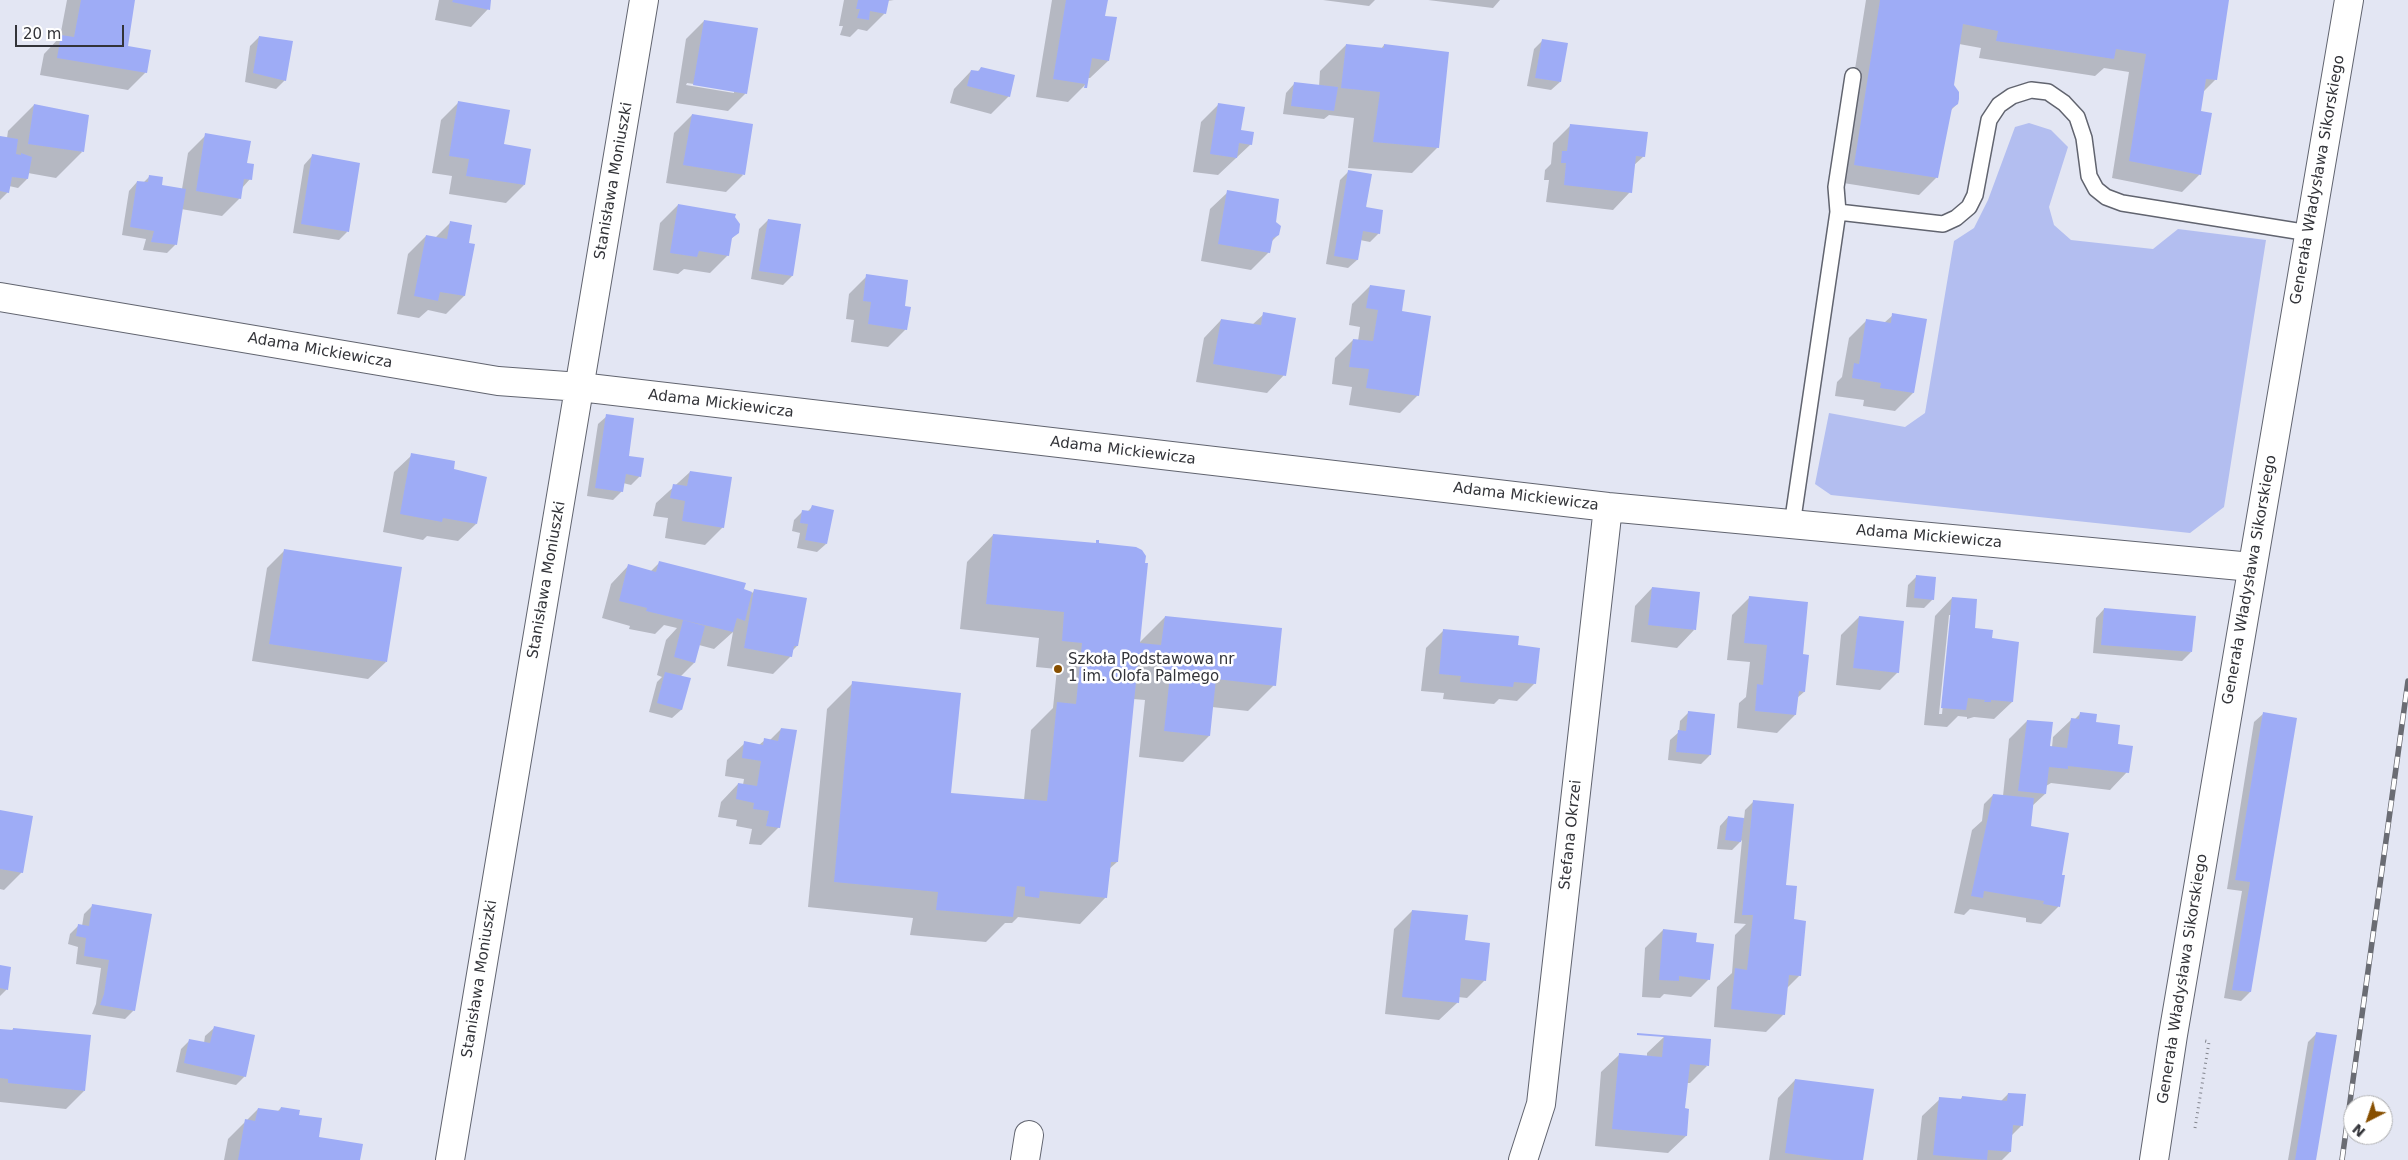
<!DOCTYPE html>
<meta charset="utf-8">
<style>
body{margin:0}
#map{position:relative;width:2408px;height:1160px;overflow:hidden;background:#e3e6f3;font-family:"DejaVu Sans",sans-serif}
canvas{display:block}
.north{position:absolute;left:2343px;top:1095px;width:50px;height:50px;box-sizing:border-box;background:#fff;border:1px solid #adaeb0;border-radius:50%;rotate:221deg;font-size:14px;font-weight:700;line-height:20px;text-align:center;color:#333439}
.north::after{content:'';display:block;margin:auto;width:18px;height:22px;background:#874f01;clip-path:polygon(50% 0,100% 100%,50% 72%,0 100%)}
.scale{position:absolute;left:15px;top:25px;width:109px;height:22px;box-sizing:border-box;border:2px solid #333439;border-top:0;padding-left:6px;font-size:15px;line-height:18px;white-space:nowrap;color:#333439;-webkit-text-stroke:4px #fff;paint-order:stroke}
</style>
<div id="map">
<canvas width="2408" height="1160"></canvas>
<div class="north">N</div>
<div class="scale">20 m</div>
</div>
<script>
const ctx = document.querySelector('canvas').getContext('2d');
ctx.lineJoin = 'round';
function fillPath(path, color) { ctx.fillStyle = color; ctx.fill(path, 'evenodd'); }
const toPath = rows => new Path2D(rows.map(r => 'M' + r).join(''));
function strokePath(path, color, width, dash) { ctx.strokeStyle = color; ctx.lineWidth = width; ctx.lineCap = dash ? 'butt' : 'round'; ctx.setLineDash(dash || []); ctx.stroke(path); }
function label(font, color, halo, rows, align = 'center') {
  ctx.font = font + ' "DejaVu Sans",sans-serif'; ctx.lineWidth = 5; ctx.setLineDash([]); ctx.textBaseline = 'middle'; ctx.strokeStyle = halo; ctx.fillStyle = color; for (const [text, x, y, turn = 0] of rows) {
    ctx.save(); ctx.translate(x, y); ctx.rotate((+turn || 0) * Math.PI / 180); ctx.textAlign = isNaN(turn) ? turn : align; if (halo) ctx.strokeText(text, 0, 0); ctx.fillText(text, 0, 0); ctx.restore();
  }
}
const green = toPath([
 [2029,123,2051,130,2068,147,2049,207,2054,225,2071,240,2153,249,2178,229,2266,240,2224,507,2190,533,1831,495,1815,484,1829,413,1905,427,1925,413,1954,241,1974,228,1988,200,2015,127]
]);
const shadow = toPath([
 [67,0,134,0,127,47,146,72,128,90,40,75,44,54,60,37],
 [439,0,490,0,488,9,471,27,435,20],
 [844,0,894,0,887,1,885,13,867,31,858,29,850,37,840,35,843,26,839,26],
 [1052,0,1106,0,1104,17,1108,61,1090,78,1087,78,1086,84,1068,102,1036,97],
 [1323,0,1375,0,1369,6],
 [1428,0,1500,0,1493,8],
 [1866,0,2228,0,2216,79,2203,92,2200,112,2200,174,2182,192,2112,178,2129,72,2104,68,2095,76,1979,58,1981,48,1959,44,1953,86,1957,104,1950,111,1937,177,1919,195,1837,182],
 [704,21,746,93,728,111,676,103,686,39],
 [687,83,734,90,734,93,686,85],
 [259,37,285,80,276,89,245,82,250,46],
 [1543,40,1560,82,1551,90,1527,86,1534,49],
 [1346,45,1381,49,1384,45,1438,147,1412,173,1348,168,1354,118,1329,115,1324,119,1283,114,1286,93,1294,84,1319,87,1320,71],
 [981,68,1009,96,991,114,950,103,954,89,971,71,977,72],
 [459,102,503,145,524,185,506,203,449,194,452,176,432,173,441,120],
 [1219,104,1251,144,1218,175,1193,172,1201,122],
 [34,105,82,152,56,178,28,173,27,179,18,188,9,186,8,192,0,200,0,137,7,138,8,131],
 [692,115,743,175,726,192,666,183,674,133],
 [1571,125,1644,156,1633,166,1630,192,1613,210,1546,202,1549,180,1544,180,1545,170,1551,164,1553,143],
 [206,135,246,164,250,179,242,188,240,198,222,216,181,209,175,245,167,253,143,250,146,239,122,235,129,191,137,182,143,183,149,177,161,186,182,189,188,153],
 [312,156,347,232,339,240,293,233,304,165],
 [1349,171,1379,233,1370,242,1360,240,1357,260,1348,268,1326,264,1340,180],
 [1228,192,1274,222,1278,235,1271,242,1269,252,1251,270,1201,261,1210,209],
 [678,205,734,217,738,232,731,239,728,255,710,273,684,269,678,274,653,270,660,223],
 [768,220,800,225,792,276,783,285,751,279,759,229],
 [451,222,467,244,473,245,464,296,446,314,428,310,419,318,397,314,408,254,426,236,435,238],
 [867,276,903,307,906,329,888,347,851,342,854,320,846,319,849,294],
 [1370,286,1400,312,1418,395,1400,413,1349,405,1352,387,1332,384,1335,358,1353,340,1358,341,1360,327,1349,325,1352,304],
 [1264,314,1284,375,1267,393,1196,382,1204,338,1221,320,1252,325],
 [1893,315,1913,393,1895,411,1863,406,1864,400,1835,396,1837,382,1842,377,1849,338,1867,320,1884,323],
 [607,416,627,457,640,476,631,485,623,483,622,491,613,500,587,496,598,424],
 [412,455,452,470,476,524,458,541,427,536,423,540,383,532,394,472],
 [690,472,723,527,705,545,665,538,668,518,653,516,656,503],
 [812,507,826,544,817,552,797,548,800,533,792,531,794,520,803,511,807,512],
 [993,535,1094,544,1097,542,1139,643,1165,617,1274,685,1248,711,1212,707,1209,736,1183,762,1139,757,1145,700,1133,699,1117,862,1108,870,1106,897,1080,924,1018,917,1012,923,1005,923,986,942,910,935,913,918,808,907,827,709,853,683,950,794,1024,800,1031,730,1053,708,1057,669,1036,667,1039,638,960,629,967,562],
 [284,551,386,662,368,679,252,661,267,568],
 [660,562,752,593,755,590,797,646,792,651,791,656,773,674,727,666,733,632,714,649,699,645,694,663,680,677,681,710,672,718,649,712,657,682,662,677,657,675,666,640,677,628,664,625,655,634,629,629,630,626,602,618,611,584,628,566,650,572],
 [1917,576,1933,599,1924,608,1906,607,1908,585],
 [1652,588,1694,630,1677,648,1631,642,1635,606],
 [1749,598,1801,655,1808,656,1804,692,1797,698,1795,715,1777,733,1737,728,1739,703,1746,697,1750,662,1727,660,1732,615],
 [1952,598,1974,629,1991,639,2012,702,1994,719,1974,717,1967,719,1967,717,1958,716,1947,727,1924,725,1935,616],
 [1949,615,1951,615,1942,714,1939,714],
 [2104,609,2191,652,2182,661,2093,653,2096,618],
 [1859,617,1898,672,1880,690,1836,685,1841,635],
 [1444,630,1516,646,1535,683,1517,701,1499,699,1494,704,1443,699,1444,693,1421,691,1426,648],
 [1688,713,1714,715,1710,755,1701,764,1668,760,1670,740,1679,732,1680,721],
 [2081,713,2094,723,2116,745,2127,772,2110,790,2051,783,2046,786,2045,794,2031,807,2030,827,2060,876,2058,907,2041,924,2026,922,2026,918,1970,909,1964,915,1954,913,1972,830,1982,821,1984,804,1993,795,2003,796,2009,739,2027,721,2049,747,2052,747,2053,737,2071,720,2074,720],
 [2263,714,2250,992,2241,1001,2224,998,2242,891,2227,889,2254,722],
 [781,729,779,827,761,845,749,844,752,829,736,826,737,820,718,817,721,802,738,784,743,785,744,779,725,776,727,760,745,743,759,745,765,740,769,741],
 [1754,801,1785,886,1793,919,1800,975,1786,989,1784,1014,1766,1032,1714,1027,1717,987,1732,973,1735,935,1746,924,1734,923,1742,840,1732,850,1717,849,1720,826,1728,817,1744,819,1745,810],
 [0,811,22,872,4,890,0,889],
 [93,905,134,1010,125,1019,92,1014,96,1004,101,968,76,964,78,947,68,944,70,934,78,926,82,926,84,914],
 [1412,911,1485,980,1467,998,1458,997,1457,1003,1439,1020,1385,1014,1394,929],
 [1663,930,1694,943,1709,979,1691,997,1664,994,1660,998,1642,997,1645,948],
 [0,966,7,989,0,996],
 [214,1028,245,1076,236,1085,176,1072,181,1049,190,1040,204,1043,205,1036],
 [13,1029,84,1091,66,1109,0,1102,0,1030,11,1031],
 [2317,1033,2315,1160,2288,1160,2308,1042],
 [1665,1036,1707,1066,1690,1083,1686,1083,1683,1109,1686,1136,1668,1153,1595,1146,1601,1072,1619,1055,1647,1057,1647,1053],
 [1795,1080,1862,1160,1769,1160,1778,1098],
 [2008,1094,2022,1125,2011,1136,2010,1152,2002,1160,1917,1160,1922,1116,1940,1099,1960,1100,1962,1097,2001,1101],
 [281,1108,298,1116,317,1138,359,1160,224,1160,228,1139,258,1109,277,1112]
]);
const building = toPath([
 [81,0,135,0,128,46,151,50,147,73,57,58,61,35,74,37],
 [453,0,491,0,490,10,452,2],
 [858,0,889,0,886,14,870,11,869,20,857,18,860,9,856,9],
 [1066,0,1108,0,1105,16,1117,17,1109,61,1092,58,1087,88,1084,88,1085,84,1053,79],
 [1880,0,2229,0,2217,80,2206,79,2201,111,2212,113,2201,175,2129,161,2146,54,2116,49,2114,59,1996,41,1998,31,1963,24,1954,85,1959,92,1959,99,1958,104,1952,108,1938,178,1854,165],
 [704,20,758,28,747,94,693,85],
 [259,36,293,41,286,81,253,73],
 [1542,39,1568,43,1561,82,1535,78],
 [1346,44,1384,48,1384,44,1449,52,1439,148,1373,142,1380,92,1341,88],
 [981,67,1015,75,1010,97,967,86,971,70,979,71],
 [1294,82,1338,87,1334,111,1291,106],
 [458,101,510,110,504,144,531,149,525,185,466,176,469,159,449,156],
 [1218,103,1245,107,1241,130,1254,132,1252,145,1239,143,1237,158,1210,154],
 [34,104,89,115,84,152,28,144],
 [692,114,753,124,745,175,683,165],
 [1570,124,1648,132,1645,157,1636,156,1632,193,1564,185,1566,163,1561,163,1562,151,1567,151],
 [205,133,251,141,247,163,254,164,252,180,244,179,241,199,196,191],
 [0,136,18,139,16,154,21,155,21,153,32,157,28,179,12,177,9,193,0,191],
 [312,154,360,163,349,232,301,224],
 [1348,170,1372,174,1366,207,1383,210,1380,234,1363,231,1358,260,1334,256],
 [149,175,163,177,162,185,186,189,177,245,151,242,154,231,130,227,137,181,148,182],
 [1227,190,1279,199,1276,222,1281,226,1279,235,1273,238,1270,253,1218,244],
 [678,204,736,214,735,217,740,224,739,233,732,238,729,256,699,251,697,257,670,253],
 [768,219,801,224,793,276,759,271],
 [450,221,472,225,469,243,475,244,465,296,440,292,438,301,414,296,426,235,447,239],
 [866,274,908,280,905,306,911,307,907,330,868,324,871,302,863,301],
 [1370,285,1405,290,1402,311,1431,316,1419,396,1366,388,1369,369,1349,367,1353,339,1373,341,1378,310,1366,308],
 [1263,312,1296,318,1286,376,1213,364,1221,319,1261,325],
 [1892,313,1927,319,1914,393,1880,388,1881,383,1852,378,1854,363,1859,364,1866,319,1891,323],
 [606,414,634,418,629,456,644,458,641,477,626,474,623,492,595,488],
 [411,453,455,461,454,469,487,477,477,524,443,518,442,522,400,514],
 [690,471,732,477,724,528,682,521,685,501,670,498,673,484,687,486],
 [812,505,834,510,827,544,805,540,808,524,800,523,802,510,810,511],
 [993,534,1096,543,1096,540,1099,540,1099,543,1136,547,1142,550,1146,556,1145,563,1148,563,1140,643,1161,645,1165,616,1282,628,1276,686,1216,679,1210,736,1164,731,1170,675,1158,673,1160,664,1138,662,1118,862,1111,862,1107,898,1040,891,1039,898,1025,896,1025,887,1017,886,1013,917,936,910,938,892,834,882,852,681,961,693,951,793,1047,801,1057,702,1076,704,1082,643,1062,641,1064,612,986,604],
 [284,549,402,567,387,662,269,644],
 [659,561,746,583,744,589,752,592,745,621,737,618,733,632,646,611,647,608,619,601,628,564,656,572],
 [1916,575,1936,577,1934,600,1914,598],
 [1652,587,1700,592,1696,630,1648,625],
 [754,589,807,598,798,646,794,646,792,657,744,648],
 [1749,596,1808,602,1803,654,1809,655,1805,692,1799,691,1796,715,1755,711,1757,684,1763,685,1767,645,1744,643],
 [1952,597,1977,599,1975,628,1993,630,1992,638,2019,642,2013,702,1991,700,1991,702,1984,702,1985,700,1968,698,1966,710,1941,708],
 [2104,608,2196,616,2192,652,2101,645],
 [1859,616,1904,621,1899,673,1853,668],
 [683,620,705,626,695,663,674,657],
 [1443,629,1519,636,1518,645,1540,648,1536,684,1514,682,1513,687,1460,682,1461,676,1439,674],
 [665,672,691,678,682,710,657,703],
 [1688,711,1715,714,1711,755,1676,752,1678,730,1686,731],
 [2080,712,2097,714,2096,722,2120,725,2118,744,2133,746,2129,773,2068,766,2068,769,2049,767,2046,794,2018,791,2027,720,2053,722,2050,746,2067,748,2071,718,2079,719],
 [2263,712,2297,718,2251,992,2232,990,2250,882,2235,880],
 [781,728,797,730,780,828,766,826,769,811,753,809,754,803,736,799,738,783,757,786,761,761,742,758,744,741,763,745,764,738,778,741],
 [1993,794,2034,798,2031,826,2069,833,2062,875,2065,875,2060,907,2043,904,2044,901,1984,891,1983,898,1971,896],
 [1753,800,1794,804,1786,885,1797,886,1794,919,1806,921,1801,976,1789,975,1785,1015,1731,1009,1735,968,1747,970,1753,915,1742,915],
 [0,810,33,816,23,873,0,869],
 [1728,816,1744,818,1741,842,1725,840],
 [92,904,152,914,135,1011,100,1005,104,994,109,960,84,956,86,938,76,936,78,924,89,926],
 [1412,910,1468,915,1465,940,1490,943,1486,981,1461,978,1459,1003,1402,997],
 [1663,929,1697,933,1696,942,1714,944,1710,980,1679,976,1679,981,1659,980],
 [0,965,11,967,8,990,0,988],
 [214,1026,255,1035,246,1077,184,1063,189,1039,210,1043],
 [13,1028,91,1035,85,1091,8,1083,8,1079,0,1078,0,1029,13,1030],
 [2316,1032,2337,1035,2316,1160,2295,1160],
 [1637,1033,1711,1039,1709,1066,1690,1064,1685,1108,1689,1109,1687,1136,1612,1129,1619,1053,1662,1057,1664,1037,1637,1035],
 [1795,1079,1874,1089,1863,1160,1833,1160,1785,1153],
 [2008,1093,2026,1094,2023,1126,2013,1125,2011,1152,1988,1150,1987,1160,1933,1155,1939,1097,1962,1099,1962,1096,2007,1101],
 [281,1107,300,1110,299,1115,322,1118,319,1137,363,1144,360,1160,238,1160,245,1119,255,1121,258,1108,280,1111]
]);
const path = toPath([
 [2195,1128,2209,1042,2205,1041]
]);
const lane = toPath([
 [1853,76,1836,187,1838,212,1943,224,1956,218,1969,207,1975,195,1989,120,1999,105,2012,96,2031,90,2048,92,2064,103,2077,117,2084,138,2089,176,2096,189,2106,197,2122,203,2309,233],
 [1792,525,1838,212]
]);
const street = toPath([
 [0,297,498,381,580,387,1608,507,2252,567],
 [450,1160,644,0],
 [1025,1160,1029,1135],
 [1523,1160,1541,1104,1608,507]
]);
const secondary = toPath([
 [2154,1160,2173,1035,2349,0]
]);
const rail = toPath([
 [2342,1160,2408,681]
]);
const markers = [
 [1058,669,5,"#874f01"]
];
const streetNames = [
 ["Generała Władysława Sikorskiego",2318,180,-80],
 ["Stanisława Moniuszki",614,181,-80],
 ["Adama Mickiewicza",320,351,10],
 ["Adama Mickiewicza",721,404,7],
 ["Adama Mickiewicza",1123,451,7],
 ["Adama Mickiewicza",1526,497,7],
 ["Adama Mickiewicza",1929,537,5],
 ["Stanisława Moniuszki",547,580,-80],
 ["Generała Władysława Sikorskiego",2250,580,-80],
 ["Stefana Okrzei",1571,835,-84],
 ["Stanisława Moniuszki",480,979,-81],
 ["Generała Władysława Sikorskiego",2183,979,-81]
];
const poiNames = [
 ["Szkoła Podstawowa nr",1068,660],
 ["1 im. Olofa Palmego",1068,677]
];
fillPath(green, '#b3bef0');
fillPath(shadow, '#0003');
fillPath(building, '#9eacf6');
strokePath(lane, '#61646f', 18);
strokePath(street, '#61646f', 30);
strokePath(secondary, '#61646f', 30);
strokePath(path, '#83858e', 3, [1, 4]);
strokePath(lane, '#fff', 15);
strokePath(street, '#fff', 28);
strokePath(secondary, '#fff', 28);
strokePath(rail, '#6a6c73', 5.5);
strokePath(rail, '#fff', 4, [11]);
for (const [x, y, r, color] of markers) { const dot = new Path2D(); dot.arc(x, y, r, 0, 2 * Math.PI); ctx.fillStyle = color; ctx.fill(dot); strokePath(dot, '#fff', 2); }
label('15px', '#333439', '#fff', streetNames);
label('15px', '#333439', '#fff', poiNames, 'left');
</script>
